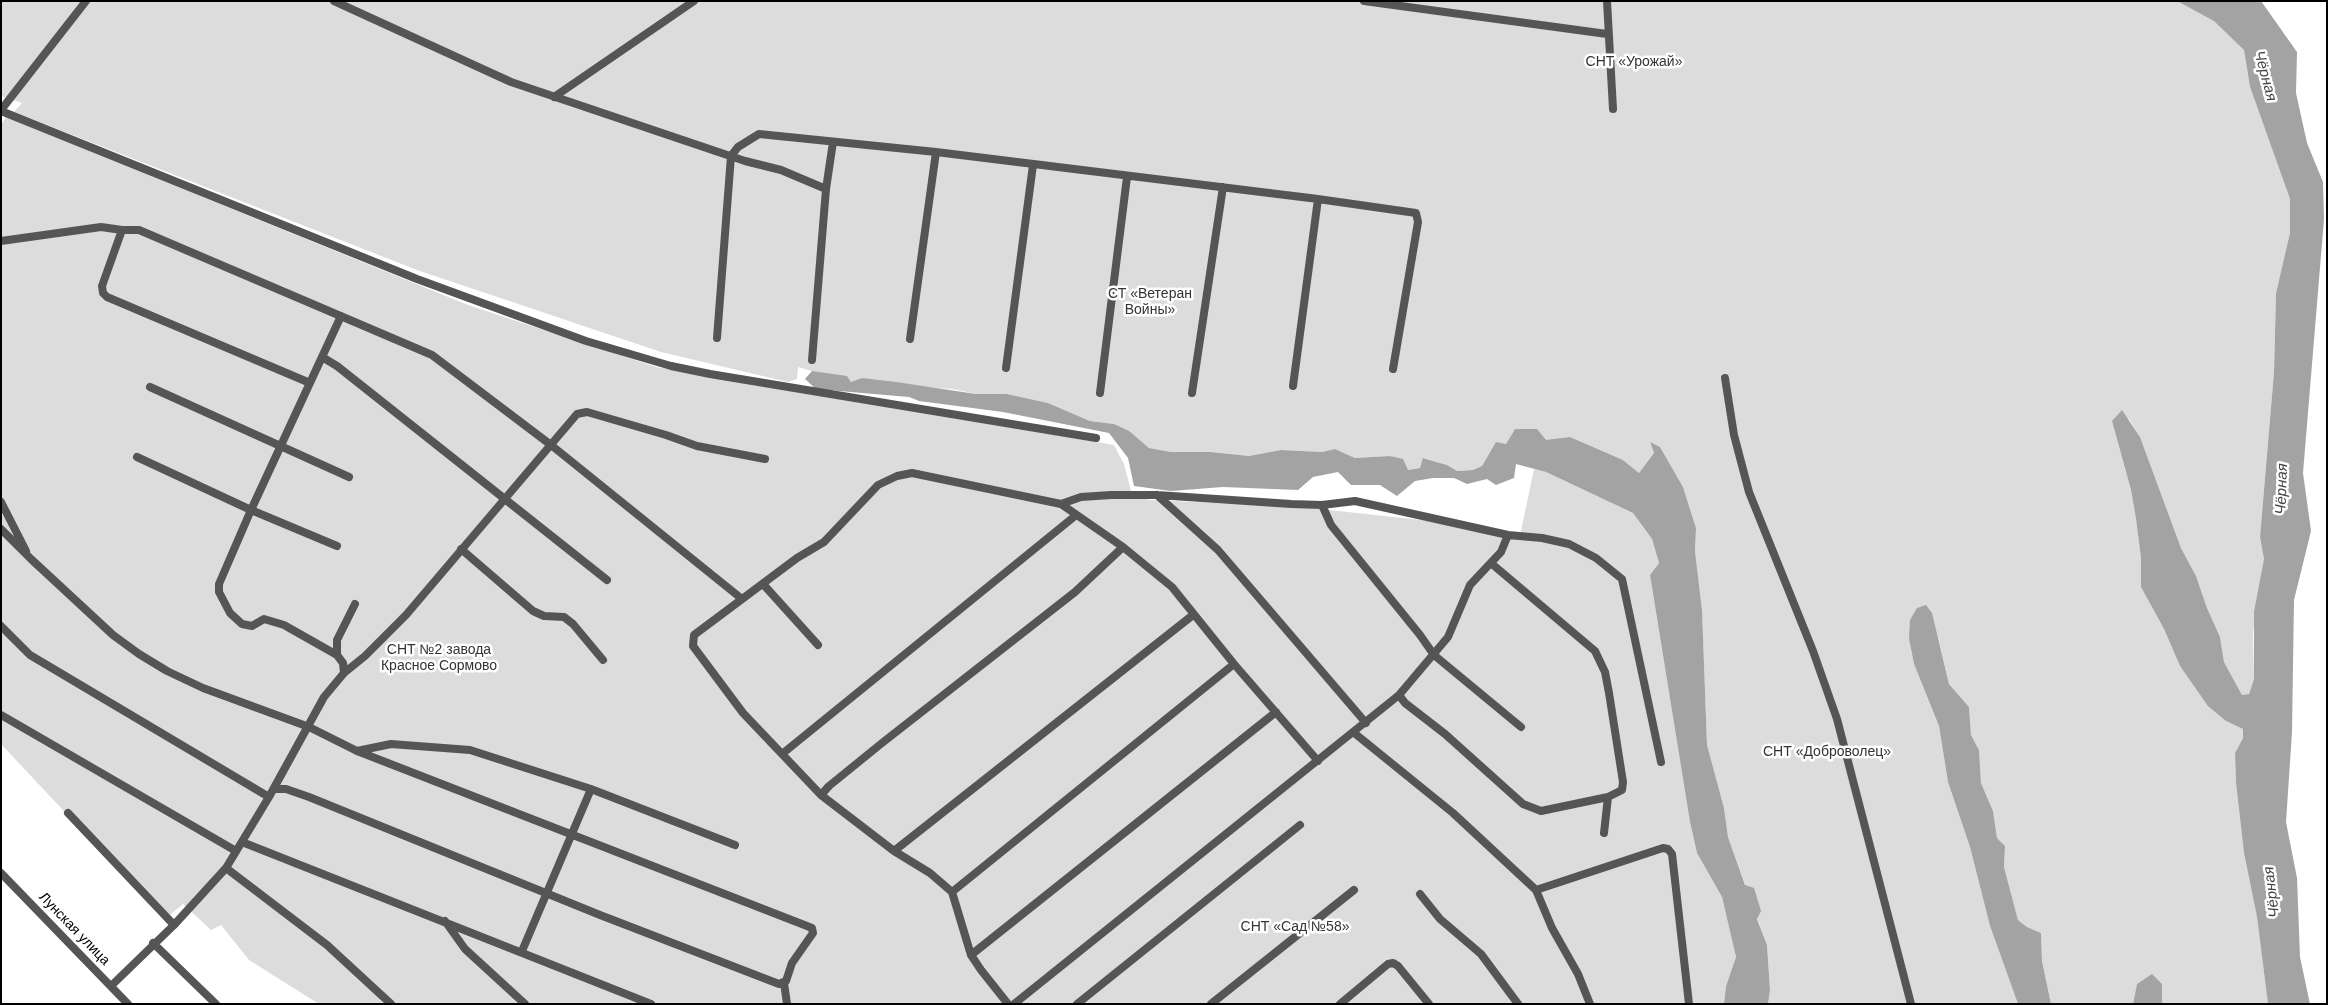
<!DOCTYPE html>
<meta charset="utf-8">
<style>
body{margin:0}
#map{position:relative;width:2328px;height:1005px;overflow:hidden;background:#fff;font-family:Arial,sans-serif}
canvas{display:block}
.frame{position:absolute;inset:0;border:2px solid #000;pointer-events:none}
</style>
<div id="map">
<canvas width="2328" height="1005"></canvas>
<div class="frame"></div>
</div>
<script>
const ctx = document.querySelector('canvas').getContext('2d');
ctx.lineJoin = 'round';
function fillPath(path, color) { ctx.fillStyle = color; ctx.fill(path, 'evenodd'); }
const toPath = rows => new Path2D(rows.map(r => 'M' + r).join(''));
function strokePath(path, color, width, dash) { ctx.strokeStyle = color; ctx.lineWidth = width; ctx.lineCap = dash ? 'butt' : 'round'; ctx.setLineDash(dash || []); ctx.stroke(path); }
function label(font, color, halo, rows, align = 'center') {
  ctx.font = font + ' Arial,sans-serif'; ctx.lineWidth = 5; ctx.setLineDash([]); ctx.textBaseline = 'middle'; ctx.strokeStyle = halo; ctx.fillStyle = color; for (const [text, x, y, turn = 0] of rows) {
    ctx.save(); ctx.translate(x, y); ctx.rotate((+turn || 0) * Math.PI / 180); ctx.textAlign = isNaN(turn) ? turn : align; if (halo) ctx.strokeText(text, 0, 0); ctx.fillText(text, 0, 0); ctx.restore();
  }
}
const green = toPath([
 [1,1,2177,1,2214,20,2244,50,2250,87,2290,199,2290,233,2276,293,2274,372,2260,537,2264,559,2253,633,2254,679,2249,694,2242,695,2224,662,2220,637,2207,608,2196,576,2181,548,2140,437,2129,419,2112,421,2131,490,2136,519,2141,558,2141,587,2164,629,2180,666,2226,721,2243,729,2243,738,2235,753,2236,783,2244,853,2257,917,2268,1004,2162,1004,2161,1001,2137,984,2133,1004,2051,1004,2042,961,2041,933,2027,927,2018,920,2004,867,2005,846,1997,838,1993,811,1981,783,1979,750,1971,735,1969,707,1949,684,1938,637,1909,639,1914,664,1939,726,1948,782,1970,847,1990,926,2018,1004,1768,1004,1770,990,1767,945,1728,837,1724,808,1707,745,1702,610,1695,551,1696,528,1683,487,1660,447,1650,443,1654,453,1639,473,1623,460,1570,437,1546,441,1515,429,1506,444,1496,443,1482,466,1473,470,1457,471,1447,465,1424,458,1420,468,1408,470,1391,456,1355,458,1335,449,1322,452,1281,450,1249,456,1211,452,1171,452,1149,448,1129,432,1114,424,1090,421,1048,403,1007,394,976,394,953,389,850,382,798,367,797,379,788,382,661,352,417,270,14,112,22,103,1,96],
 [6,117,468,305,656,367,1114,445,1124,464,1132,495,1150,500,1302,507,1457,524,1520,536,1534,469,1546,472,1633,513,1652,539,1659,563,1650,575,1690,822,1697,853,1722,897,1736,957,1726,986,1724,1004,319,1004,249,960,221,925,211,930,183,904,165,919,1,744,1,125]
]);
const water = toPath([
 [2177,1,2261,1,2297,52,2296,93,2307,143,2323,182,2324,219,2303,473,2311,531,2294,600,2292,732,2286,822,2297,878,2300,957,2310,1004,2268,1004,2257,917,2244,853,2236,783,2235,753,2243,738,2243,729,2226,721,2208,706,2180,666,2164,629,2141,587,2141,558,2136,519,2131,490,2112,421,2122,410,2140,437,2181,548,2196,576,2207,608,2220,637,2224,662,2242,695,2249,694,2254,679,2254,612,2264,559,2260,537,2274,372,2276,293,2290,233,2290,199,2250,87,2244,50,2214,21],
 [812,371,847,376,851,382,862,378,896,382,976,394,1007,394,1048,403,1090,421,1114,424,1129,431,1149,448,1171,452,1211,452,1249,456,1281,450,1322,452,1335,449,1355,458,1390,456,1403,459,1408,470,1420,468,1423,458,1447,465,1457,471,1473,470,1482,466,1496,442,1506,444,1515,429,1537,429,1546,440,1570,437,1623,460,1639,473,1654,453,1650,442,1660,447,1683,487,1696,528,1695,551,1702,610,1707,745,1724,808,1728,837,1745,885,1754,888,1761,911,1757,919,1767,945,1770,990,1768,1004,1724,1004,1726,986,1736,957,1722,897,1697,853,1690,822,1650,575,1659,563,1652,539,1633,513,1546,472,1516,464,1514,478,1496,485,1487,479,1467,484,1454,478,1433,478,1415,481,1397,496,1380,485,1351,485,1338,472,1313,477,1298,490,1223,487,1171,491,1134,486,1128,458,1109,433,1003,412,919,401,909,397,816,389,805,379],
 [1926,605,1932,613,1949,684,1969,707,1971,735,1979,750,1981,783,1993,811,1997,838,2005,846,2004,867,2018,920,2027,927,2041,933,2042,961,2051,1004,2018,1004,1990,926,1970,847,1948,782,1939,726,1914,664,1909,639,1910,620,1917,608],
 [2152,974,2162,984,2162,1004,2133,1004,2137,984]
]);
const street = toPath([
 [334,1,511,82,745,161,781,170,826,189],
 [1364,1,1607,34],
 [1607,1,1613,109],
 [554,97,694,1],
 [1,110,86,1],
 [1,111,417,279,586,341,671,366,710,374,1096,438],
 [122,230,102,286,103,293,107,297,310,383],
 [1,241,101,227,122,230,139,230,432,355,551,445,742,599],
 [341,316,251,510,219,584,219,592,230,613,242,624,252,626,264,619,284,625,337,655,343,663,344,673],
 [717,338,731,156,738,147,759,134,936,152,1318,199,1416,213,1418,222,1393,369],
 [910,339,936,152],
 [322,357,337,366,607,580],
 [812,360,826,189,833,142],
 [1006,368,1033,165],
 [1725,378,1734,435,1749,492,1813,651,1837,719,1911,1004],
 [1293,386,1318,199],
 [150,387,349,477],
 [1100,393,1127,177],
 [1192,393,1223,187],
 [137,457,251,510,337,546],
 [1157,495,1218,550,1366,723],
 [1,502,26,551],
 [1061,504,1081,497,1111,495,1157,495,1291,504,1322,505,1355,501,1508,535,1542,538,1569,544,1596,558,1622,579,1661,762],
 [1322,505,1331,525,1420,635,1434,655,1521,727],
 [1,529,31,559,113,635,139,654,167,671,203,688,309,727,357,751,807,926,812,928,813,933,792,963,786,981,779,984,600,915,309,797,286,789,274,789],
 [461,549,533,611,544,616,564,617,573,624,603,660],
 [763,584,818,645],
 [1,626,30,655,269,797],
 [337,655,337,640,355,604],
 [1399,695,1405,703,1445,734,1523,804,1541,811,1608,797,1622,790,1623,782,1609,693,1605,672,1595,651,1492,564],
 [1,715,236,851],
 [1353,732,1453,813,1536,890,1552,928,1578,974,1590,1004],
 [357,751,391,744,470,750,591,789,735,845],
 [782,754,1075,516],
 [821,795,829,786,882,743,1075,592,1123,547],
 [68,813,174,925],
 [1604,833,1608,797],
 [242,842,651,1004],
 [894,851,1193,615],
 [226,868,327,945,391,1004],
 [1,873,128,1004],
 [1536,890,1663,848,1668,849,1672,854,1689,1004],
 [952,892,1234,664],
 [1420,894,1440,919,1481,954,1518,1004],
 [445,921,465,949,525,1004],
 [153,943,216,1004],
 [522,951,591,789],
 [971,955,1276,712],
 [784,983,787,1004],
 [111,986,174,925,226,868,269,797,324,697,344,673,365,656,406,615,577,414,587,412,666,435,697,446,765,459],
 [1008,1004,981,970,971,955,952,892,930,873,894,851,821,795,743,713,693,646,694,635,797,558,824,542,878,485,897,476,912,473,1061,504,1123,547,1172,587,1234,664,1318,761],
 [1014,1004,1399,695,1448,637,1470,585,1501,552,1508,535],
 [1077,1004,1300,825],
 [1211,1004,1354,890],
 [1340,1004,1388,964,1393,963,1398,966,1429,1004]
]);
const parkNames = [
 ["СНТ «Урожай»",1634,62],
 ["СТ «Ветеран",1150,294],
 ["Войны»",1150,310],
 ["СНТ №2 завода",439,650],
 ["Красное Сормово",439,666],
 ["СНТ «Доброволец»",1827,752],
 ["СНТ «Сад №58»",1295,927]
];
const streetNames = [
 ["Лунская улица",74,929,46]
];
const waterNames = [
 ["Чёрная",2265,76,75],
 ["Чёрная",2282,489,-88],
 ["Чёрная",2272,892,-97]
];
fillPath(green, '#dcdcdc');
fillPath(water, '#a3a3a3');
strokePath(street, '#555', 8);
label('14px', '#333', '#fff', parkNames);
label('14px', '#000', '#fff', streetNames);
label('italic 15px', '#444', '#fff', waterNames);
</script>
